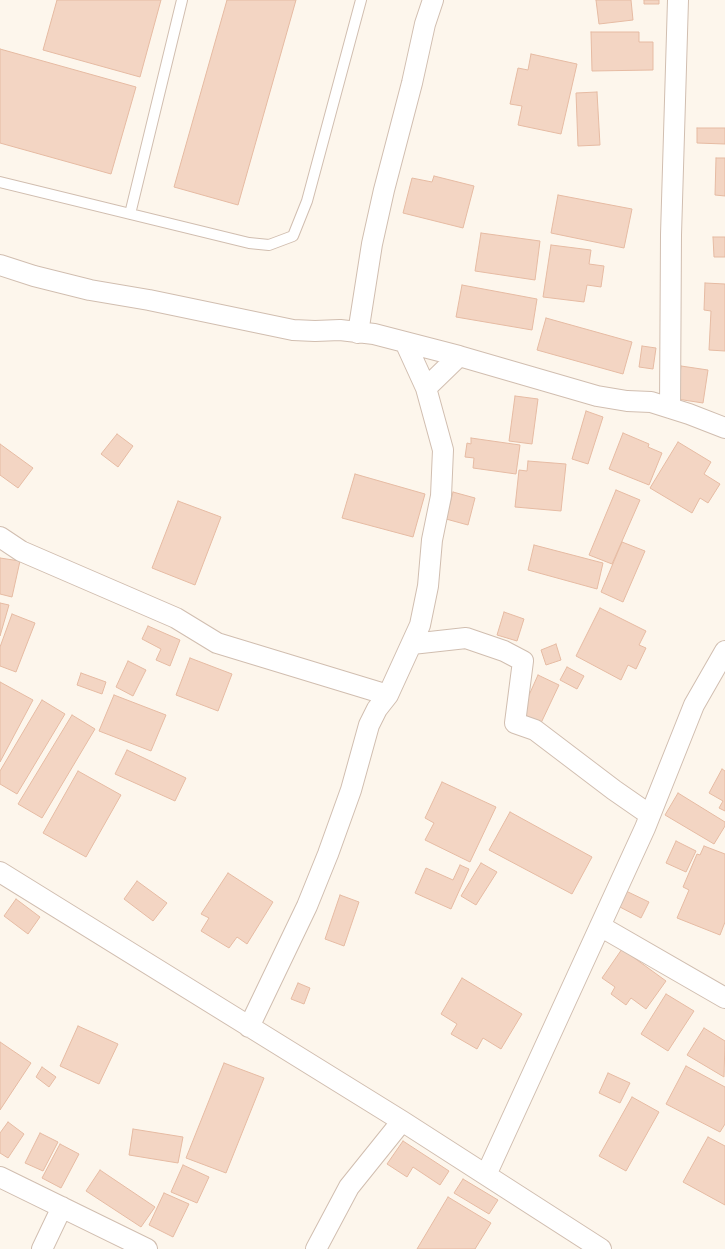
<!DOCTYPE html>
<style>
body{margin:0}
canvas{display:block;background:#fdf6ec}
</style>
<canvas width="725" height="1249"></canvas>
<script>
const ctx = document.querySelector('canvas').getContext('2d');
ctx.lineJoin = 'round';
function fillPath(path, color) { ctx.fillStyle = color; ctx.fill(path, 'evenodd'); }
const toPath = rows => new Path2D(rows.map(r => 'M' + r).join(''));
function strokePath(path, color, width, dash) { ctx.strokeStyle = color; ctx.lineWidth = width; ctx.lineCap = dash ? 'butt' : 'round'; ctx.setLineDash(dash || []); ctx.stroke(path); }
const building = toPath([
 [57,0,161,0,140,77,43,50,57,0],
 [227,0,296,0,238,205,174,187,227,0],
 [596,0,631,0,633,20,599,24,596,0],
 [644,0,659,0,659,4,644,4,644,0],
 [591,32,639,32,639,42,653,42,653,70,592,71,591,32],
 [0,49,136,87,111,174,0,143,0,49],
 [531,54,577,64,561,134,518,125,522,106,510,104,518,68,528,70,531,54],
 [597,92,600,145,578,146,576,93,597,92],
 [697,128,725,128,725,144,697,143,697,128],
 [716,158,725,158,725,196,715,195,716,158],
 [434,176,474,186,463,228,403,213,412,178,432,182,434,176],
 [558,195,632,209,624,248,551,233,558,195],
 [481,233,540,241,535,280,475,271,481,233],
 [713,237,725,237,725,257,714,257,713,237],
 [551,245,591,250,589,264,604,266,601,287,587,285,584,302,543,297,551,245],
 [705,283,725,284,725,351,709,350,711,311,704,310,705,283],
 [462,285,537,299,532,330,456,317,462,285],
 [546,318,632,342,623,374,537,350,546,318],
 [642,346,656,348,653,369,639,367,642,346],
 [681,366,708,370,703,403,677,399,681,366],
 [515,396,538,399,532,444,509,441,515,396],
 [586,411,603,417,588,464,572,459,586,411],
 [623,433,649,444,648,447,662,453,649,485,609,469,623,433],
 [117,434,133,446,118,467,101,454,117,434],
 [471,438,520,445,516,474,473,468,474,458,465,457,467,443,471,444,471,438],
 [678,442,711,462,704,474,720,484,708,503,700,498,692,513,650,488,678,442],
 [0,444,33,468,18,488,0,475,0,444],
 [528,461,566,464,561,511,515,507,519,470,527,471,528,461],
 [355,474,425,494,413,537,342,518,355,474],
 [616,490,640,500,612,564,589,555,616,490],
 [453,492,475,498,468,525,446,519,453,492],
 [178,501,221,517,195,585,152,568,178,501],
 [622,542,645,551,623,602,601,592,622,542],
 [534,545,603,563,597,589,528,570,534,545],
 [0,558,20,561,12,597,0,594,0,558],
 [0,603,9,605,0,636,0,603],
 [600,608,646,631,639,645,646,648,636,669,628,665,621,680,576,656,600,608],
 [504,612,524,619,517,641,497,635,504,612],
 [12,614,35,623,16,672,0,666,0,647,12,614],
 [148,626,180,640,170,666,156,660,161,649,142,639,148,626],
 [556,644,561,660,546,665,541,650,556,644],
 [190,658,232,674,218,711,176,695,190,658],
 [128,661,146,670,133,696,116,687,128,661],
 [567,667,584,676,577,689,560,680,567,667],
 [81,673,106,682,102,694,77,685,81,673],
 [538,675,559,685,541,723,521,713,538,675],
 [0,682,33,700,0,762,0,682],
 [114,695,166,715,151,751,99,731,114,695],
 [42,700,65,714,17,794,0,784,0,771,42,700],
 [72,715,95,729,42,818,18,804,72,715],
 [127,750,186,778,175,801,115,774,127,750],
 [722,769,725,771,725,811,719,808,723,801,709,793,722,769],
 [78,771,121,795,86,857,43,833,78,771],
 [442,782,496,807,470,862,425,840,434,823,425,818,442,782],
 [678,793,725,822,725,826,714,844,665,815,678,793],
 [510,812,592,857,572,894,489,850,510,812],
 [676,841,696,851,686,872,666,863,676,841],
 [704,846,725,854,725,922,720,935,677,918,689,890,683,887,697,854,700,855,704,846],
 [481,863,497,872,476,905,461,896,481,863],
 [460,865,469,869,451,909,415,893,426,868,453,880,460,865],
 [228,873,273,902,247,944,237,937,229,948,201,931,209,918,201,914,228,873],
 [137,881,167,903,153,921,124,899,137,881],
 [626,891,649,902,641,918,618,906,626,891],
 [340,895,359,902,344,946,325,939,340,895],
 [16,899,40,917,28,934,4,916,16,899],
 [622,949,666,981,646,1009,631,998,626,1005,611,994,615,987,602,978,622,949],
 [462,978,522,1014,501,1049,483,1038,477,1049,451,1034,457,1024,441,1014,462,978],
 [298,983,310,988,304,1004,291,999,298,983],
 [666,994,694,1011,668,1051,641,1034,666,994],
 [78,1026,118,1044,99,1084,60,1066,78,1026],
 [704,1028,725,1041,724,1077,687,1055,704,1028],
 [0,1042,31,1063,0,1110,0,1042],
 [224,1063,264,1078,226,1173,186,1158,224,1063],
 [686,1066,725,1087,725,1124,720,1132,666,1104,686,1066],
 [42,1067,56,1077,49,1087,36,1077,42,1067],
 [608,1073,630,1083,620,1103,599,1093,608,1073],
 [632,1097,659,1112,626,1171,599,1156,632,1097],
 [8,1122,24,1134,8,1158,0,1153,0,1133,8,1122],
 [133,1129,183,1137,178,1163,129,1155,133,1129],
 [40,1133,58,1142,43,1171,25,1163,40,1133],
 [708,1137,725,1146,725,1205,683,1182,708,1137],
 [403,1141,449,1171,440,1185,413,1167,407,1177,387,1164,403,1141],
 [60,1144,79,1154,61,1188,42,1178,60,1144],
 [183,1165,209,1177,197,1203,171,1192,183,1165],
 [100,1170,155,1207,141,1227,86,1191,100,1170],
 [463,1179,498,1200,489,1214,454,1193,463,1179],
 [164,1193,189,1204,173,1237,149,1225,164,1193],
 [448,1197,491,1223,475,1249,417,1249,448,1197]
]);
const service = toPath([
 [0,182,249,243,269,245,293,236,307,201,361,0],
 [130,214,182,0]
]);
const minor = toPath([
 [0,265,34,276,90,290,149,300,293,330,315,331,340,330,374,334,459,356,597,396,627,401,651,402,689,414,725,428],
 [358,333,372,244,384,190,412,83,425,24,433,0],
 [426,388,459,356],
 [670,408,671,235,678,0],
 [0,537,21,551,176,618,217,643,388,695],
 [412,644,466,638,504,651,523,661,515,723,535,730,614,790,650,815],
 [0,872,402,1121,601,1249],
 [600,926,725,998],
 [249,1027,307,906,328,854,351,790,369,725,377,709,388,695,420,625,428,586,432,540,441,496,443,450,426,388,405,342],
 [486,1175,645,828,694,705,725,651],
 [0,1177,147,1249],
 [42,1249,62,1207],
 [316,1249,349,1187,402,1121]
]);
fillPath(building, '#f3d5c3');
strokePath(building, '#e6bba3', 1);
strokePath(service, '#d1beb0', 12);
strokePath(minor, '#d1beb0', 22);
strokePath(service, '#fff', 10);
strokePath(minor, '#fff', 20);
</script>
